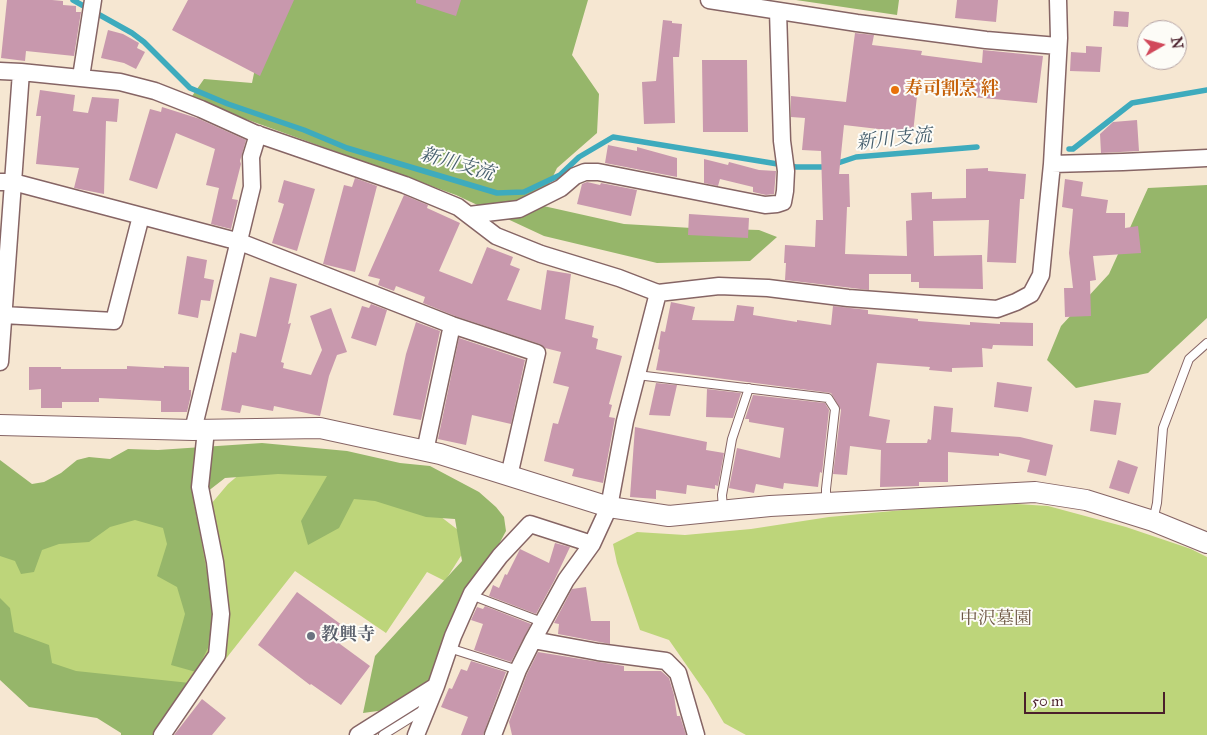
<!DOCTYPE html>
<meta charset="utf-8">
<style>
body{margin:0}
#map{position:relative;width:1207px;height:735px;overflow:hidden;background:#f6e7d2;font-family:"IM FELL Great Primer",serif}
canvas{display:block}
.north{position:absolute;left:1137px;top:20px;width:50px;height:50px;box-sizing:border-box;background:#fdfcf7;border:1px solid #b5a4a5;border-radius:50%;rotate:82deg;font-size:14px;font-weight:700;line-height:20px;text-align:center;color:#4a1f2b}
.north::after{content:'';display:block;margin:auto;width:18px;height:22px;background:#d1495b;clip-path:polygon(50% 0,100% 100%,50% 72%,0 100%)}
.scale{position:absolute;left:1024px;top:692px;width:141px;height:22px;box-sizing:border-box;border:2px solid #4a1f2b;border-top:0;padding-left:6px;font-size:15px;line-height:18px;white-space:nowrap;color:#4a1f2b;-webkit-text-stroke:4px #fdfcf7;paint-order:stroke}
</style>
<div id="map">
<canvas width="1207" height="735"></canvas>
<div class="north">N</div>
<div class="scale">50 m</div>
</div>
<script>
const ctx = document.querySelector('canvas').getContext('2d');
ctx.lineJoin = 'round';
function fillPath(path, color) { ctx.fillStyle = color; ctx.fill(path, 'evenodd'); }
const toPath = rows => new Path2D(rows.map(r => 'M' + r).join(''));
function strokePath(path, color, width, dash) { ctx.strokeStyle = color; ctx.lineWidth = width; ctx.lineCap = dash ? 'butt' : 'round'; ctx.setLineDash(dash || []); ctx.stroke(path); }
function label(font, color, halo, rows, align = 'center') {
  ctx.font = font + ' "IM FELL Great Primer","Noto Serif JP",serif'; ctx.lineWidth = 4; ctx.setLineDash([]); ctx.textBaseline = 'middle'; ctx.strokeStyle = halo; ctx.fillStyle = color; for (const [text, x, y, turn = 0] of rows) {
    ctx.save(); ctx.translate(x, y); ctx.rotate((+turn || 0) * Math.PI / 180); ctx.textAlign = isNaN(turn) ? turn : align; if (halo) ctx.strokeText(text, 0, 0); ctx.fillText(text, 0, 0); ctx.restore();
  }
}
const green = toPath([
 [304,462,410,493,471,540,445,581,427,572,386,633,295,571,202,689,70,679,0,637,0,545,137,509,171,522,200,517,228,484,247,468],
 [1017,504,1048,506,1126,527,1191,549,1207,557,1207,735,746,735,724,723,708,696,669,640,640,630,617,563,613,544,637,532,685,535,751,529,829,517,935,507]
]);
const forest = toPath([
 [269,0,588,0,572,55,599,94,597,133,557,168,539,205,624,224,692,228,759,230,777,237,750,261,657,263,544,236,456,195,190,99,204,79,252,83],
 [796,0,899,0,897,15],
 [1207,185,1207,318,1148,373,1076,388,1047,360,1061,326,1109,274,1148,188],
 [262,443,347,451,400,463,430,466,479,492,496,507,504,517,506,531,492,557,422,705,363,713,375,656,462,561,455,519,426,517,375,501,354,499,339,528,308,545,301,521,327,476,278,474,225,478,194,502,214,611,208,648,196,672,171,665,185,614,177,587,157,576,167,544,163,528,135,520,110,527,89,542,59,544,42,550,34,572,21,574,15,561,0,556,0,460,32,484,44,482,61,473,77,460,89,457,110,459,128,449,158,450],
 [0,598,10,608,14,632,49,645,52,663,76,671,190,683,181,700,153,735,121,735,121,733,97,718,29,707,0,680]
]);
const stream = toPath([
 [73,0,132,33,144,42,190,88,228,104,304,130,347,148,497,193,524,192,560,175,579,157,613,137,796,167,826,167,856,157,977,147],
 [1069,149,1073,149,1132,103,1207,90]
]);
const building = toPath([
 [7,0,52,0,63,1,63,5,76,6,76,12,81,12,74,56,26,51,25,61,1,58],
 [188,0,294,0,260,76,172,30],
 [416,0,461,0,456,16,416,3],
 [957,0,998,0,996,22,955,18],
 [1114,11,1129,12,1128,27,1113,26],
 [663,20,672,21,672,23,682,24,679,57,673,57,675,123,644,124,642,82,656,81],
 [108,30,123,34,139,43,137,48,145,52,136,69,124,63,101,58],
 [855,33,874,35,872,45,922,51,921,55,982,63,983,50,1043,56,1037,103,972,97,973,94,918,87,913,133,844,125,839,174,849,174,850,207,847,207,845,254,907,256,906,221,912,220,911,193,932,192,932,199,966,198,966,169,988,168,988,171,1026,174,1024,199,1020,199,1016,263,987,262,989,220,933,221,934,256,982,255,983,289,919,288,919,282,911,282,911,274,869,274,869,290,785,280,786,263,784,263,785,245,815,247,816,220,823,220,821,151,802,150,805,118,791,117,791,96,846,102],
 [1086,46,1102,47,1100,72,1070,71,1071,52,1086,53],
 [702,60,747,60,748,132,703,132],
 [40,90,75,95,73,111,88,113,92,97,119,99,117,122,106,121,104,194,74,188,79,168,36,164,41,116,36,116],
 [162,107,197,118,246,140,240,161,241,164,232,199,238,200,231,229,211,224,219,188,206,185,215,149,176,133,157,189,129,180,150,109,161,112],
 [1137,120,1139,151,1101,153,1100,134,1113,122],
 [608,145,637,151,637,147,677,158,677,177,605,163],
 [704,159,728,165,729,162,759,170,776,171,774,194,766,195,753,192,753,187,720,179,718,186,704,183],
 [355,178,377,186,355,272,323,264,344,185,352,187],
 [1065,179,1083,182,1081,196,1108,200,1106,213,1125,213,1125,228,1138,226,1141,253,1093,256,1096,280,1090,281,1091,316,1065,317,1064,288,1073,288,1069,253,1073,209,1062,207],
 [284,180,315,189,297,251,272,243,284,204,278,202],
 [587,182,600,185,601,183,637,190,631,216,577,204,582,184],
 [404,195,428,205,427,208,460,223,439,271,472,284,487,247,513,257,510,265,520,269,507,300,541,310,547,270,571,274,565,319,594,326,592,337,598,339,596,349,622,356,609,404,612,405,609,417,615,418,603,483,572,476,574,469,544,461,553,423,558,424,569,387,553,383,561,352,545,348,540,344,455,316,423,303,425,297,396,286,394,291,378,285,380,279,368,276],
 [689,214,749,218,748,238,688,235],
 [187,256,207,260,204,278,214,280,210,301,201,300,198,318,178,314],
 [270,277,297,284,288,324,291,323,281,362,284,363,283,368,311,375,322,350,310,316,331,308,347,352,337,355,329,376,320,416,274,406,273,411,242,405,240,413,221,410,232,352,236,353,240,333,256,337],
 [671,302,695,307,692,320,734,321,737,305,754,307,753,315,797,322,797,320,831,325,833,306,868,310,868,314,918,319,918,321,970,325,970,322,1000,324,1000,322,1033,323,1033,346,993,345,992,349,982,348,983,367,952,368,952,372,929,370,930,367,877,363,869,416,890,420,886,443,927,443,928,439,931,440,934,406,953,408,951,432,1020,437,1053,445,1046,476,1027,472,1030,460,999,453,999,456,948,452,948,482,919,482,919,486,880,487,881,450,850,446,847,475,833,474,841,410,831,393,656,370,660,350,658,349,661,331,665,332],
 [371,304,387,310,376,346,351,338,362,306,369,308],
 [416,322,440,331,421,420,393,415,406,354],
 [459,338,525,360,511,424,472,415,466,445,438,439],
 [127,366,164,368,164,366,189,367,189,390,191,390,191,395,187,412,161,412,161,401,99,398,99,402,62,402,62,408,41,408,41,389,29,390,29,367,61,367,61,369,127,369],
 [997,382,1032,387,1028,412,994,407],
 [656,383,677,385,670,416,649,415],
 [707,389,741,393,733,418,706,417],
 [753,395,825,403,829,410,822,473,820,472,818,487,784,483,783,489,756,484,754,493,729,488,737,448,780,458,784,428,749,422,749,419,745,419],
 [1094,400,1121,403,1116,435,1090,431],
 [635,427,707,442,706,450,724,453,718,486,715,485,715,489,687,485,686,494,656,490,656,499,630,497],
 [1118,460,1138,467,1129,494,1109,488],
 [555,543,570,547,554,581,536,614,489,596,493,585,499,588,505,574,507,575,520,549,549,563],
 [586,587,591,621,610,621,610,644,558,634,559,624,554,623,572,589],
 [297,592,350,631,340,644,370,666,341,705,311,684,310,685,258,645],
 [485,606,531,624,511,662,474,650,483,624,471,620,477,607,483,609],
 [538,652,624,666,624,671,661,671,669,678,674,695,677,716,680,716,686,735,512,735,509,722,527,674],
 [471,661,506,672,483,735,461,735,468,717,441,707,449,688,452,689,461,669,467,671],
 [202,699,226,718,212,735,174,735]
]);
const service = toPath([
 [637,375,828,398,835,409,826,489,826,501],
 [723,510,722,495,732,439,749,388],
 [1153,521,1157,503,1163,428,1189,359,1207,343],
 [471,595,542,622],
 [449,648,518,670],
 [383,735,423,710]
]);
const minor = toPath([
 [709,0,857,23,986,40,1058,46],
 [0,71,21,72,120,82,155,91,201,109,254,133,405,185,458,207,496,236,541,254,619,278,658,293,719,286,768,288,848,298,997,309,1016,302,1031,294,1041,275,1052,164,1059,38,1058,0],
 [81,77,93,0],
 [1052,164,1123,162,1207,158],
 [0,182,13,182,240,242,452,325,537,353,509,476],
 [469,215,519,209,561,188,575,176,585,172,598,172,765,205,777,204,783,202,785,191,786,171,782,141,778,11],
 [3,315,114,321,141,216],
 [0,362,21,72],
 [193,430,252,187,251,157,258,134],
 [425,451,452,325],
 [533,640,598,652,666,661,678,673,696,735],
 [162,735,217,655,221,614,215,562,200,487,206,430],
 [358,735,436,686],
 [416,735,436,686,453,636,472,593,500,556,530,524,592,544],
 [493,735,518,670,533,640,566,580,592,544,609,507,625,421,658,293]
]);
const tertiary = toPath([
 [0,425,193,430,320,428,440,454,609,507,669,516,770,506,1035,492,1086,500,1153,521,1207,543]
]);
const markers = [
 [895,90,5,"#e8710a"],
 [311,636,5,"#6b7280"]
];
const foodNames = [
 ["寿司割烹 絆",905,90]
];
const parkNames = [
 ["中沢墓園",996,620]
];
const worshipNames = [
 ["教興寺",321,636]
];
const waterNames = [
 ["新川支流",894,140,-6],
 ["新川支流",457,165,16]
];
fillPath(green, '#bdd57a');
fillPath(forest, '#96b66a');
strokePath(stream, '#3eabbd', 5.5);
fillPath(building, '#c898ad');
strokePath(service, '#866565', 10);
strokePath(minor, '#866565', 19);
strokePath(tertiary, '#866565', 22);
strokePath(service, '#fff', 8);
strokePath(minor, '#fff', 16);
strokePath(tertiary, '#fff', 20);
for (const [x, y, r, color] of markers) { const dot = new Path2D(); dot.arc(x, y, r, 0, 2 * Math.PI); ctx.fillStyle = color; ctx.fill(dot); strokePath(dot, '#fdfcf7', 2); }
label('bold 18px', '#c56008', '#fdfcf7', foodNames, 'left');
label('18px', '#6c5643', '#fdfcf7', parkNames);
label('bold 18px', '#5b616d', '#fdfcf7', worshipNames, 'left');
label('italic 19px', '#455e6d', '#fdfcf7', waterNames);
</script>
